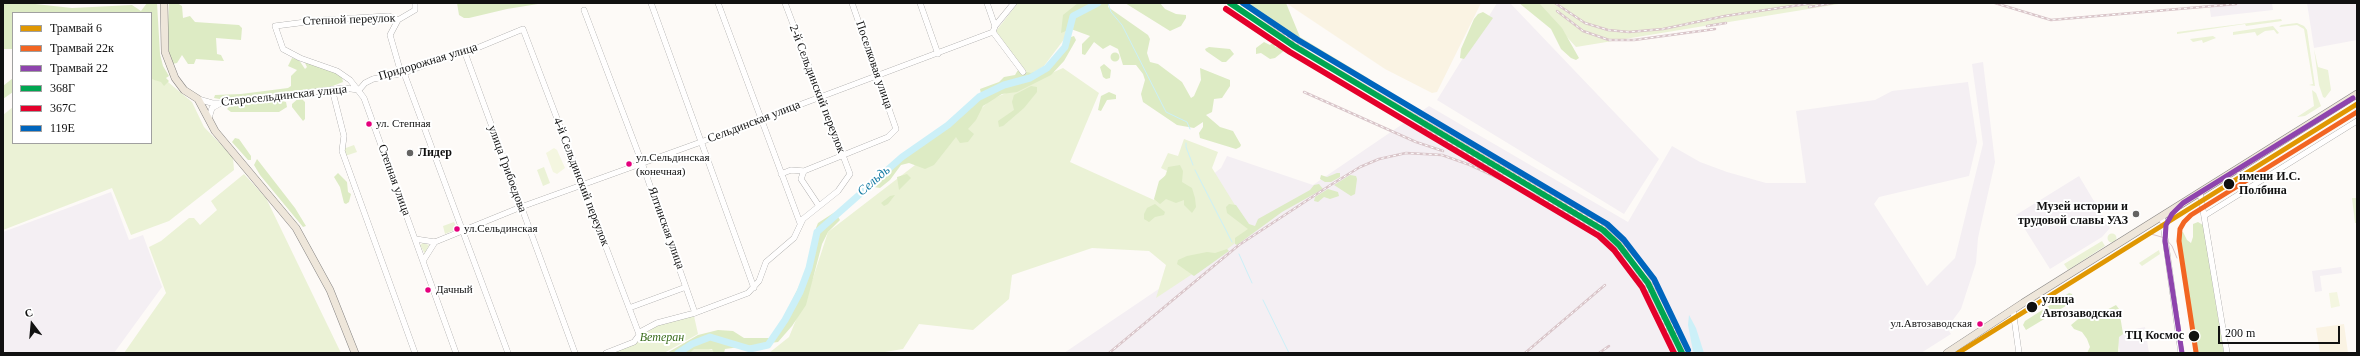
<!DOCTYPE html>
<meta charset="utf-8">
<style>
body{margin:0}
#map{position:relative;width:2360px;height:356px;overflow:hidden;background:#fdfaf7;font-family:"Times New Roman",serif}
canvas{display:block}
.frame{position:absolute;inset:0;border:4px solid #111;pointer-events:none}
.legend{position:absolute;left:12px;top:12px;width:140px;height:132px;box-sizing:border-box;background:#fff;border:1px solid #a0a0a0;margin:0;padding:5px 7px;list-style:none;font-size:12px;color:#111}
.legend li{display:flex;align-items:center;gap:8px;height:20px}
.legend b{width:20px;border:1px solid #a0a0a0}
.north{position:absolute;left:12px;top:304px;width:40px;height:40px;-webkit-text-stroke:3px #fff;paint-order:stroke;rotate:344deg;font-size:11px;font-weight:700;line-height:16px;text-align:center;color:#111}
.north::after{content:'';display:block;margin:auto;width:14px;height:18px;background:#111;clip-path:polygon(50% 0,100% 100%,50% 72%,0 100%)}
.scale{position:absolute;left:2218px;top:326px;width:122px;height:18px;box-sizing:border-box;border:2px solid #111;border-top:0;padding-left:5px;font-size:12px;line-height:14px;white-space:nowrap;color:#111;-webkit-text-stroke:3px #fff;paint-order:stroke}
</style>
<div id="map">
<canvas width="2360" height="356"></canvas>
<div class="frame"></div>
<ul class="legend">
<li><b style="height:5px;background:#e09702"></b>Трамвай 6</li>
<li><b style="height:5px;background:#f26522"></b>Трамвай 22к</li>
<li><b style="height:5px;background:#8e44ad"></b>Трамвай 22</li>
<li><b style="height:5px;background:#00a651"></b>368Г</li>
<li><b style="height:5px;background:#e4002b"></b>367С</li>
<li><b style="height:5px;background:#0065bd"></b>119Е</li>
</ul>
<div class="north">С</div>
<div class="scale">200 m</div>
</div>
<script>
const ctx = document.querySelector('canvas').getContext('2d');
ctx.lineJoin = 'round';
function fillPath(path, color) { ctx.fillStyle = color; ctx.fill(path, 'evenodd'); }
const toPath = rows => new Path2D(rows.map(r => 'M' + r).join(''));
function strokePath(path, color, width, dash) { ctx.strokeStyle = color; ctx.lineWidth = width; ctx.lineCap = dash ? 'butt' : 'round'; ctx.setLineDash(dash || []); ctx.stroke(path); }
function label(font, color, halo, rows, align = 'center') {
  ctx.font = font + ' "Times New Roman",serif'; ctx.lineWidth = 4; ctx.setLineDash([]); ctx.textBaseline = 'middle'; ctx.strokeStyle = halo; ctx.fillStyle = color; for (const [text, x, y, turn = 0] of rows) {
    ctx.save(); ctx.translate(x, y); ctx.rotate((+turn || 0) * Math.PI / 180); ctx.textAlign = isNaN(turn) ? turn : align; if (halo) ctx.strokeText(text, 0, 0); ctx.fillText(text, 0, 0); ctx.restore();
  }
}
const industrial = toPath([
 [1497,3,1510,3,1659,159,1624,214,1437,100],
 [2209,3,2272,3,2273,10,2211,17],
 [2307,3,2357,3,2357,40,2314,48],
 [1983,62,1995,162,1978,238,1976,263,1961,309,1947,328,1951,334,1921,353,1064,353,1246,230,1212,175,1221,168,1227,156,1313,185,1429,106,1628,222,1672,146,1700,162,1727,172,1766,183,1806,183,1796,111,1875,100,1892,91,1968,82,1977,142,1969,176,1879,197,1874,204,1927,286,1955,258,1983,144,1972,64],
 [2079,176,2110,228,2102,237,2050,269,2016,215],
 [111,192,129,240,143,235,162,287,114,353,3,353,3,232],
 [2341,267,2342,273,2320,276,2322,291,2315,292,2312,271],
 [2145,327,2149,353,2120,353,2116,333]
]);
const farmland = toPath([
 [1286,3,1481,3,1437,92,1432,93,1385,69],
 [2344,324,2348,353,2320,353,2316,328]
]);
const green = toPath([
 [1018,3,1085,3,1068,15,1065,38,1044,66,1031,74,1025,72,996,31],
 [1536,3,1845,3,1576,47],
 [2281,19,2282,21,2246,26,2245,24,2177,34,2177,32],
 [2297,23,2304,26,2307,30,2315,86,2309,85,2313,84,2304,29,2297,25,2279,27,2281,25],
 [2273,26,2279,33,2277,34,2274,30,2265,31,2257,36,2255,32,2233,35,2233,32],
 [2213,36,2216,38,2203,43,2202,40,2193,42,2190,39],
 [2314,49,2318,67,2328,70,2331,90,2325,98,2323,97,2319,85],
 [1063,68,1099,93,1070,162,1154,200,1167,171,1161,168,1168,153,1178,156,1184,139,1218,152,1212,168,1251,231,1209,263,1156,298,1166,265,1149,251,1092,248,1012,275,1009,299,973,330,919,324,903,349,879,353,769,353,789,337,813,278,828,232,954,135,990,100],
 [151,79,168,82,192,102,204,127,233,157,234,170,169,221,131,235,112,188,3,230,3,115,13,107,13,143,151,143],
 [2312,90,2316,93,2321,106,2305,116,2297,117,2314,106],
 [354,145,357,152,345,156,343,149],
 [544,167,550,183,543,186,537,170],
 [244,174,266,198,341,353,124,353,166,293,149,247,161,241,189,218,194,218,200,225,217,210,211,201],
 [2352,198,2357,198,2357,223,2355,223],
 [454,222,457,229,445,234,443,226],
 '2107.5 238a4.5 4.5 0 1 1 9 0a4.5 4.5 0 1 1-9 0Z',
 [2102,241,2105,246,2068,270,2064,264],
 [423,243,429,245,425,254,420,245],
 [2159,250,2160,254,2142,266,2139,263],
 [694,316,698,334,664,353,608,353,634,344,645,330,665,322],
 [696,346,726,353,688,353]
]);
const forest = toPath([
 [3,3,26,3,72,8,132,5,141,11,147,3,157,3,160,54,163,66,169,76,166,78,169,81,164,86,161,82,151,79,151,13,13,13,13,49,3,49],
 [169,3,177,3,182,6,183,18,190,16,195,22,239,25,242,28,241,40,216,38,217,54,221,55,224,61,196,59,194,64,188,64,182,55,177,63,172,64,167,49],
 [457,3,544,3,507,9,469,18,464,18,459,15],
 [1078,3,1108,3,1108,7,1148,35,1150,39,1147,53,1150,62,1158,64,1182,82,1191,98,1194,96,1201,80,1200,68,1230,80,1230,86,1222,98,1214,99,1212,112,1206,115,1220,127,1233,131,1241,145,1240,147,1236,149,1200,138,1199,133,1203,127,1203,122,1194,128,1177,125,1143,102,1141,94,1145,80,1143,74,1136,65,1123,65,1118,49,1110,45,1103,49,1094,42,1085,55,1082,54,1082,44,1090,36,1071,29,1061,33,1063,15],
 [1125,3,1160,3,1165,9,1176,14,1186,15,1186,18,1181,26,1170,31],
 [1247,3,1286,3,1300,37,1363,75,1368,78,1368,82,1359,79,1287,34],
 [1519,3,1539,3,1562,28,1579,58,1576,60,1571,58,1561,49,1551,29],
 [1483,12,1493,18,1464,59,1460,58,1461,49,1474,19,1478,14],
 [1074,36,1076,40,1064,61,1051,75,1017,92,1002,94,983,106,976,120,968,129,974,134,968,142,960,143,956,137,934,165,925,169,909,163,901,165,890,180,880,188,874,187,875,181,902,157,948,125,979,97,981,94,980,89,999,82,1004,77,1015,75,1018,70,1031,73,1047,68,1057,57,1068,38],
 [1264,42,1270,45,1274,42,1275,47,1283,48,1285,50,1275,58,1270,59,1261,53,1256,54,1256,48],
 [1209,47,1230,49,1234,54,1226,62,1222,62,1206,51,1205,49],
 '1110.5 57a4.5 4.5 0 1 1 9 0a4.5 4.5 0 1 1-9 0Z',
 [292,58,299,60,305,69,307,67,304,61,325,67,328,71,333,70,341,73,343,82,330,87,269,96,225,100,214,98,215,95,241,94,288,88,291,86,291,76,297,70,288,66],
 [1104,64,1111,70,1110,78,1106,79,1103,77,1100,67],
 [13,78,13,92,3,99,3,86],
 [1031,86,1037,87,1037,92,1024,108,1003,126,999,127,998,121,1014,110,1012,102,1014,95],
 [1109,92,1116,95,1116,99,1107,100,1101,111,1098,110,1101,96],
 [300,97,305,102,305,119,303,121,292,107,292,104],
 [282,101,286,102,287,107,279,112,231,112,227,109,231,105],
 [235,138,239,139,251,156,251,160,248,160,232,142],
 [257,159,295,208,306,226,303,227,260,175,254,165],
 [1180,165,1183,171,1182,182,1192,188,1195,198,1196,207,1192,213,1184,205,1184,200,1176,203,1166,199,1160,204,1154,199,1159,181,1166,175,1168,167],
 [338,173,347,182,348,192,351,194,349,202,346,204,344,203,340,187,334,177],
 [1337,173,1340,173,1340,177,1331,182,1325,182,1320,179,1321,175,1327,177],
 [907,174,911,178,899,190,897,177],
 [1350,175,1356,176,1357,179,1355,194,1351,196,1334,185],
 [1319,184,1323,189,1282,212,1237,245,1235,244,1235,238,1248,229,1227,213,1226,207,1229,204,1236,205,1249,224,1255,226,1258,219,1310,190,1314,185],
 [1328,189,1338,192,1339,196,1330,199,1324,197,1318,202,1314,201,1315,197],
 [895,195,888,204,884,206,881,203,890,196],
 [1155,204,1165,212,1164,215,1155,217,1149,222,1144,219,1144,214,1147,208],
 [835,212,840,220,828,232,822,244,806,305,792,326,778,342,725,349,724,353,714,353,712,349,694,349,690,353,667,353,698,335,718,330,733,331,744,338,769,338,782,321,800,284,816,248,816,228,818,223],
 [2198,222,2203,225,2224,353,2194,353,2178,237,2180,233,2183,232,2187,240,2191,243,2193,237,2193,224],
 [1227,249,1229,251,1194,276,1177,264,1178,260,1187,256,1207,252,1215,253],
 [2069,293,2072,294,2074,301,2026,330,2023,325,2025,321],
 [2116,305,2119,309,2123,334,2119,337,2118,353,2087,353,2090,347,2087,339,2082,332,2074,329,2071,325,2083,315,2092,316,2101,313]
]);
const pitch = toPath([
 [554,148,557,150,565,168,557,174,553,172,546,153],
 [2337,292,2340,306,2331,308,2329,293]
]);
const water = toPath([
 [1689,315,1696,328,1704,353,1695,353,1693,351,1688,325]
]);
const stream = toPath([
 [1108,3,1111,12,1122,25,1166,112,1187,122,1190,129],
 [1186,143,1186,147,1193,165],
 [1195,170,1232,242],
 [1239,254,1252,283],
 [1263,300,1289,353]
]);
const river = toPath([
 [678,353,692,344,710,337,750,349,768,345,785,320,800,292,809,268,817,232,902,157,948,125,979,97,1004,85,1030,78,1047,68,1065,47,1073,16,1098,3]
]);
const minor = toPath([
 [415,3,415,10,398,20,389,16,322,20,275,26,283,49,300,58,337,71,350,80,364,98,456,353],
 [651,3,754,288],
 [718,3,800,223],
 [920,3,938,54],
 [987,3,995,26],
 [584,10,642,163,695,313],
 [398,20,390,35,401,73],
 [993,32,1023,72],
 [465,53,575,353],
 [404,73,508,353],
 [332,89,344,136,342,151,415,353],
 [359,90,365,83,373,79,404,73,454,54,465,53,523,29,639,334],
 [198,99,212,103,229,103,344,88,359,90],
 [209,118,212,108,219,104],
 [781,174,791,170,804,171],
 [2200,192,2227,353],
 [819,206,801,179,804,171,888,137,896,129,852,3],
 [2162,216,2181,353],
 [2204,216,2357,121],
 [415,239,435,242,521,207,701,142,993,32,995,26,1014,3],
 [423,261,435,242],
 [629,308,686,287],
 [2013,310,2019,353],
 [606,353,634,342,642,331,657,323,695,313,748,293,759,281,766,262,794,238,803,219,838,191,850,174,785,3]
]);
const major = toPath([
 [164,3,165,52,175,78,184,90,198,99,215,131,296,228,330,290,355,353],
 [1947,353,2023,303,2357,94]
]);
const tram = toPath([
 [2142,237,2151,234,2165,238,2172,246,2177,258]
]);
const rail = toPath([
 [1241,3,1308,52,1603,226,1636,258,1647,273,1665,306,1684,353],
 [1555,3,1585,23,1608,30,1629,32,1663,29,1725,16,1813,3],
 [1995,3,2051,20,2236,4],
 [1809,7,1833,3],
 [1557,11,1583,31,1609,40,1634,40,1715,29],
 [1707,26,1726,23],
 [1304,92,1416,142,1443,151],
 [1422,127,1503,174],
 [1544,199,1597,231,1630,261,1655,302,1676,353],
 [1109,353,1239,245,1329,186,1360,167,1379,159,1406,153,1442,155,1470,165,1548,201],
 [1525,353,1605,285],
 [1599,353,1609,346]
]);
const rail1 = toPath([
 [1230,3,1294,46,1603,230,1619,245,1648,283,1682,353]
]);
const rail2 = toPath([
 [1226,9,1290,52,1599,236,1614,250,1642,287,1674,353]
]);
const rail3 = toPath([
 [1243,3,1298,40,1607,224,1624,240,1654,279,1688,350]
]);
const tram1 = toPath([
 [1958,353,2357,104]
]);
const tram2 = toPath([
 [2196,352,2179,241,2180,229,2184,222,2191,215,2357,112]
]);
const tram3 = toPath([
 [2182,353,2165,241,2166,225,2172,214,2183,203,2353,98]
]);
const markers = [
 [369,124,3.5,"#e5007d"],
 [410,153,4,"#646362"],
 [629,164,3.5,"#e5007d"],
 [2229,184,6,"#111"],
 [2136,214,4,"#646362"],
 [457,229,3.5,"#e5007d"],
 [428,290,3.5,"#e5007d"],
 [2032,307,6,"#111"],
 [1980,324,3.5,"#e5007d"],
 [2194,336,6,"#111"]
];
const busNames = [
 ["ул. Степная",376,124],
 ["ул.Сельдинская",636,158],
 ["(конечная)",636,172],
 ["ул.Сельдинская",464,229],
 ["Дачный",436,290],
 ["ул.Автозаводская",1972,324,"right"]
];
const streetNames = [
 ["Степной переулок",349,20,-2],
 ["Придорожная улица",428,62,-17],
 ["Поселковая улица",874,65,71],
 ["2-й Сельдинский переулок",817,89,69],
 ["Старосельдинская улица",284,96,-6],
 ["Сельдинская улица",754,122,-21],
 ["улица Грибоедова",507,169,70],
 ["Степная улица",394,180,70],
 ["4-й Сельдинский переулок",581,182,69],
 ["Ялтинская улица",666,228,70]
];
const poiNames = [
 ["Лидер",418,153],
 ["Музей истории и",2128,207,"right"],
 ["трудовой славы УАЗ",2128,221,"right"]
];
const stopNames = [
 ["имени И.С.",2239,177],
 ["Полбина",2239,191],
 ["улица",2042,300],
 ["Автозаводская",2042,314],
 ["ТЦ Космос",2184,336,"right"]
];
const parkNames = [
 ["Ветеран",662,338]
];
const waterNames = [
 ["Сельдь",874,181,-41]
];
fillPath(industrial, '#f4eff3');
fillPath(farmland, '#faf3e3');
fillPath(green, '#ebf2d6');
fillPath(forest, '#ddebc4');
fillPath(pitch, '#f4f6e0');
fillPath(water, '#ccf0f8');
strokePath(stream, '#ccf0f8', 1);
strokePath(river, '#ccf0f8', 7);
strokePath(minor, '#979695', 6);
strokePath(major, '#858382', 8);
strokePath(minor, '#fffefe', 5.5);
strokePath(major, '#eee6da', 7);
strokePath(tram, '#d9c5c9', 1);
strokePath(rail, '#d9c5c9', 2.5);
strokePath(rail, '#fff', 1, [3]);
strokePath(rail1, '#00a651', 6);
strokePath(rail2, '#e4002b', 6);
strokePath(rail3, '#0065bd', 6);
strokePath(tram1, '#e09702', 5);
strokePath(tram2, '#f26522', 5);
strokePath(tram3, '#8e44ad', 5);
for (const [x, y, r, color] of markers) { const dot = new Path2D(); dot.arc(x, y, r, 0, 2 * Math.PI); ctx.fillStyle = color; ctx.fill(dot); strokePath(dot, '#fff', 1.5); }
label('11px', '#111', '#fff', busNames, 'left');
label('12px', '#111', '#fff', streetNames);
label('bold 12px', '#111', '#fff', poiNames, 'left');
label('bold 12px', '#111', '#fff', stopNames, 'left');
label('italic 12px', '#3a6d1d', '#fff', parkNames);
label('italic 13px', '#137aa2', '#fff', waterNames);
</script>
